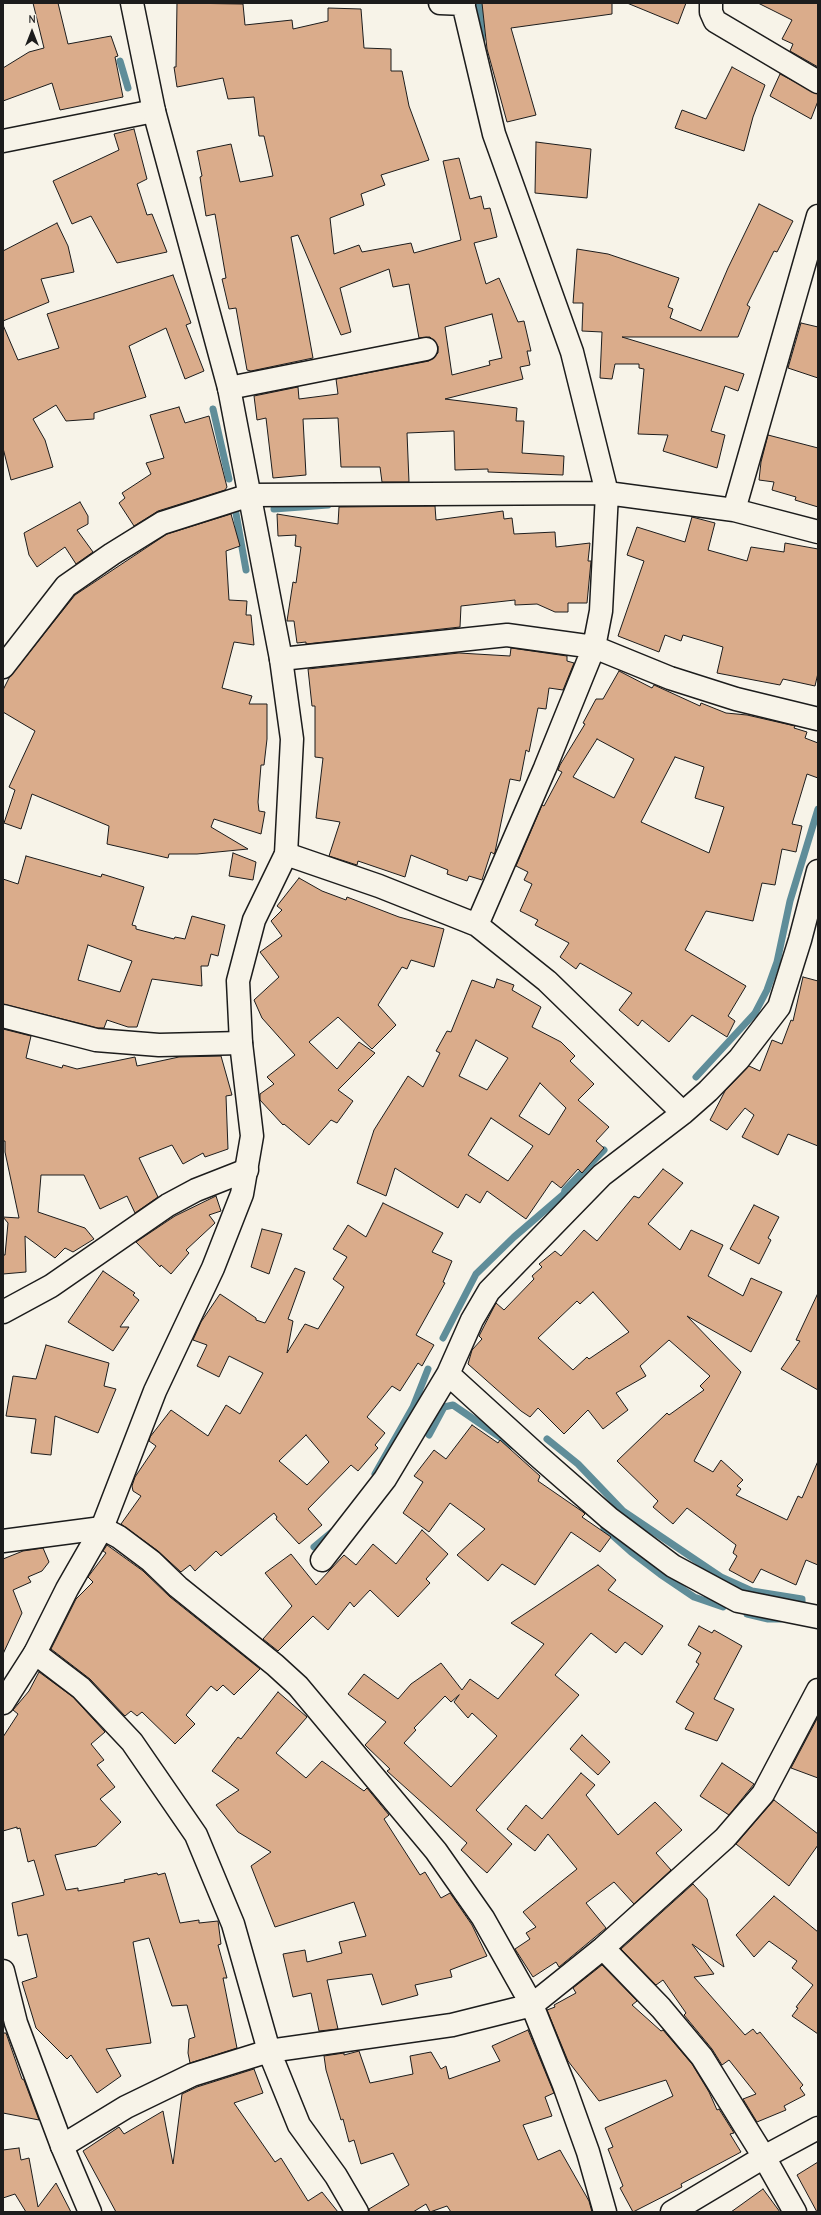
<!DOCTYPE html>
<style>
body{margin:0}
#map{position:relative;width:821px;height:2215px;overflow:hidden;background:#f7f3e8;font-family:"Comic Neue",sans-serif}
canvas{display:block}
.frame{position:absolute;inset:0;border:4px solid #1c1c1c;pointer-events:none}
.north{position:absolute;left:12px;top:12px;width:40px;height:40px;-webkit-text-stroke:3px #f7f3e8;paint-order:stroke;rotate:0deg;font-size:11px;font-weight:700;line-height:16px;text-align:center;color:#1c1c1c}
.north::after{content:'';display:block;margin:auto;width:14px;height:18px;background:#1c1c1c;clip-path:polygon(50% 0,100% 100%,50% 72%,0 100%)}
</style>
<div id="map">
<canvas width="821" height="2215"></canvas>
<div class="frame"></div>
<div class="north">N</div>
</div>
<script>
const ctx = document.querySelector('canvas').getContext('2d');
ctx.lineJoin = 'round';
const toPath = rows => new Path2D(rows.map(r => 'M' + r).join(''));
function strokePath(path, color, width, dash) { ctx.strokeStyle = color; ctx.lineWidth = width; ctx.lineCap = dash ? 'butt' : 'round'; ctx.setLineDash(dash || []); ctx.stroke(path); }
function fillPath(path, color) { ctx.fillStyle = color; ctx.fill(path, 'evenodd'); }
const stream = toPath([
 [479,3,482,39],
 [120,61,128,88],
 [213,409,229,479],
 [235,508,246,570],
 [274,509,328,505],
 [696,1077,755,1013,767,990,777,962,790,901,818,809],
 [443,1338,476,1274,514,1237,564,1194,565,1190,604,1150],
 [429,1435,444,1407,453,1405,513,1446],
 [547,1439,578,1464,623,1511,721,1577,752,1591,802,1599,802,1605],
 [375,1474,413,1407,428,1369],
 [604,1528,631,1552,660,1574,694,1597,723,1607],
 [314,1547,332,1532],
 [747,1614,768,1619,780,1619]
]);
const building = toPath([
 [33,3,58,3,68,44,111,36,118,56,115,57,123,97,60,110,52,83,3,101,3,68,29,52,44,48,33,3],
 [177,3,243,4,245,25,292,20,293,29,328,21,328,8,361,9,364,48,391,49,391,71,402,71,409,106,429,160,381,175,385,185,361,194,364,205,330,218,334,254,359,245,362,252,411,243,414,253,461,240,443,161,459,158,470,199,481,196,484,209,490,208,497,237,474,243,486,284,499,278,518,322,524,321,531,351,527,351,530,365,520,367,523,379,445,399,517,408,516,421,524,421,522,453,564,456,563,475,488,472,488,469,455,470,454,431,407,433,409,482,382,482,380,467,341,467,338,418,303,419,306,475,273,478,266,418,257,420,254,396,298,387,299,399,338,394,336,379,429,361,438,353,438,346,430,337,419,338,409,284,393,287,389,269,340,288,351,332,341,335,298,235,291,237,313,358,251,371,247,370,236,308,229,309,222,279,226,278,215,214,206,216,200,177,202,176,197,151,231,144,240,182,273,176,264,136,259,136,254,97,228,99,223,78,177,87,174,67,176,67,177,3],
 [492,314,502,358,489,361,490,365,452,375,445,327,492,314],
 [482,3,612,3,612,14,511,28,536,115,507,122,487,49,482,3],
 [627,3,686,3,678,24,627,3],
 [758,3,818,3,818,67,790,51,793,44,782,39,792,20,758,3],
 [732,67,765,85,753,117,744,151,675,128,682,110,706,119,732,67],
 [780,74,818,94,818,101,811,119,770,96,780,74],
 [134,129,147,179,137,184,147,215,152,214,167,252,117,263,91,216,72,224,53,181,119,150,114,134,134,129],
 [536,142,591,149,587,198,535,193,536,142],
 [759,204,793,221,777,252,774,251,747,305,750,307,738,337,622,337,744,374,738,391,725,386,711,431,725,435,717,468,663,451,668,435,638,434,644,369,639,368,639,364,615,364,612,379,600,378,602,332,582,331,583,303,573,303,577,249,608,254,679,278,668,307,673,309,670,318,701,331,728,268,759,204],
 [57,223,68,246,74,272,41,279,49,302,3,321,3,251,57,223],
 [173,275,191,323,186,325,204,371,185,379,166,328,129,346,146,397,94,413,94,419,66,421,56,405,33,419,45,440,53,467,11,480,3,448,3,325,18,360,59,348,47,314,173,275],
 [801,323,818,327,818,378,788,368,801,323],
 [179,407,185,423,209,416,227,487,225,490,158,511,134,526,119,503,125,498,122,493,151,474,146,463,164,458,150,415,179,407],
 [768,435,818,448,818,507,795,500,796,497,772,490,774,482,759,480,761,462,768,435],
 [80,502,88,516,88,524,77,530,93,552,76,564,65,547,37,567,29,555,24,533,80,502],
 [435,506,436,520,503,511,504,519,512,518,514,534,555,532,556,547,590,543,588,561,591,561,587,603,568,603,568,612,555,612,537,604,515,605,515,600,461,606,460,627,306,644,306,642,297,643,294,621,287,621,293,582,296,583,301,547,295,546,296,535,278,536,277,514,338,524,339,507,435,506],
 [231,514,240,546,226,551,229,600,247,601,246,615,251,615,254,645,234,642,222,688,252,696,249,704,267,704,267,739,264,765,261,765,258,802,259,811,265,812,261,834,214,819,211,827,248,849,197,854,169,854,168,858,107,844,109,826,32,794,21,829,4,823,15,790,9,787,35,731,3,712,3,690,9,678,75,595,167,534,231,514],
 [692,517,715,523,708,550,747,561,751,547,784,552,785,543,818,549,818,673,815,686,783,679,780,685,717,673,723,647,683,635,681,641,665,635,659,652,618,636,644,561,627,555,637,527,685,542,692,517],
 [511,648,567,656,567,661,574,663,563,690,549,688,546,709,538,708,529,752,526,750,520,781,510,779,495,852,494,854,491,852,482,880,469,876,467,881,447,874,448,870,411,855,405,877,358,861,357,865,329,856,340,822,316,818,323,758,315,757,315,706,312,706,308,669,459,653,510,656,511,648],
 [619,671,652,688,654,685,700,706,701,703,726,713,747,715,795,726,794,728,807,732,805,738,818,743,818,778,807,774,792,824,802,826,796,852,782,849,775,885,762,883,753,921,706,911,685,950,746,986,728,1016,735,1021,727,1037,692,1015,669,1042,642,1020,638,1026,619,1010,632,993,580,963,576,969,560,957,569,943,535,925,538,920,520,911,532,884,524,880,528,872,516,866,542,805,544,806,562,772,558,770,560,765,585,724,583,723,596,699,603,699,619,671],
 [597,739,634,759,614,798,573,777,597,739],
 [675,757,704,767,695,798,724,807,709,853,641,822,675,757],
 [233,853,256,862,253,880,229,876,233,853],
 [26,856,101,877,102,874,144,887,132,925,136,926,136,929,174,939,175,937,185,939,192,916,225,925,218,956,211,954,208,966,201,966,202,986,152,979,137,1027,128,1027,107,1020,104,1028,98,1028,3,1004,3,879,18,884,26,856],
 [88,945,132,961,120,992,78,980,88,945],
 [299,878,322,891,346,900,347,897,399,917,444,929,434,967,411,960,407,969,402,967,378,1005,396,1025,372,1049,338,1017,309,1042,337,1069,359,1042,375,1053,338,1090,353,1101,337,1123,331,1120,309,1145,284,1124,283,1125,260,1100,260,1094,274,1084,267,1077,295,1055,262,1018,254,1000,279,977,260,952,282,936,271,921,282,910,277,906,299,878],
 [803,977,818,981,818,1146,788,1134,778,1155,742,1137,754,1115,745,1108,727,1130,710,1120,725,1091,749,1066,760,1071,772,1040,782,1044,791,1020,793,1021,803,977],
 [497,979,514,985,512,990,541,1007,532,1027,561,1042,575,1056,570,1061,594,1084,578,1100,609,1127,596,1141,604,1148,582,1173,578,1169,561,1188,552,1181,526,1219,487,1191,480,1203,466,1194,458,1208,395,1168,386,1196,357,1183,374,1130,408,1076,423,1087,440,1053,436,1051,447,1031,451,1032,472,980,494,988,497,979],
 [476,1040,508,1058,487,1090,459,1076,476,1040],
 [540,1083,566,1108,549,1135,519,1116,540,1083],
 [491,1118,533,1146,508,1181,468,1155,491,1118],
 [3,1029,31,1036,26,1058,62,1068,63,1065,77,1069,135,1057,137,1066,179,1057,221,1056,232,1095,226,1096,228,1149,205,1157,203,1153,183,1164,172,1145,139,1158,158,1197,135,1213,127,1196,100,1209,84,1175,41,1175,38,1212,85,1228,94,1239,73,1252,65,1248,55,1258,25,1236,26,1272,3,1274,3,1255,5,1255,8,1223,3,1217,19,1218,5,1152,5,1141,3,1141,3,1029],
 [663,1169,683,1183,648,1224,680,1250,691,1230,723,1245,708,1276,743,1296,751,1278,782,1292,751,1352,687,1316,741,1372,694,1461,713,1472,721,1460,743,1480,737,1486,741,1489,736,1495,787,1520,798,1496,802,1498,818,1461,818,1565,806,1560,796,1585,761,1569,753,1583,729,1570,737,1556,733,1553,736,1545,687,1508,673,1524,653,1507,658,1501,617,1461,667,1413,669,1415,704,1390,700,1386,710,1376,669,1340,640,1366,646,1376,616,1393,628,1410,603,1429,588,1410,564,1434,538,1408,530,1417,521,1411,468,1364,472,1350,482,1339,479,1336,496,1303,504,1310,534,1279,532,1276,542,1267,539,1264,555,1251,561,1256,584,1230,597,1241,634,1196,639,1198,663,1169],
 [593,1292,629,1332,589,1359,587,1357,573,1370,538,1338,577,1301,580,1304,593,1292],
 [216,1196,221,1211,209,1215,215,1223,186,1250,189,1253,171,1274,161,1265,160,1267,136,1242,175,1216,216,1196],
 [383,1203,443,1233,432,1252,452,1261,443,1282,445,1283,416,1335,434,1345,427,1357,422,1366,418,1363,400,1391,392,1386,367,1417,385,1433,375,1445,378,1448,358,1471,351,1465,308,1509,322,1525,299,1544,276,1519,277,1517,274,1513,221,1556,216,1551,195,1571,190,1565,181,1572,158,1551,121,1524,141,1496,133,1491,132,1486,135,1477,156,1446,149,1441,150,1437,171,1410,208,1436,226,1405,240,1414,263,1373,229,1356,219,1377,197,1366,207,1345,193,1340,201,1322,220,1294,256,1318,256,1320,265,1323,295,1268,305,1272,288,1319,293,1321,287,1353,305,1324,318,1329,344,1287,333,1279,347,1257,333,1249,348,1225,366,1237,383,1203],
 [306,1435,329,1462,307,1485,279,1461,306,1435],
 [754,1205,779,1217,768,1238,771,1240,759,1264,730,1249,754,1205],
 [262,1229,282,1234,269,1274,251,1267,262,1229],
 [103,1271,135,1293,133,1295,139,1300,120,1327,129,1327,113,1351,68,1322,103,1271],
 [818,1293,818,1390,781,1369,800,1341,796,1340,818,1293],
 [46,1345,109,1363,104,1386,116,1389,98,1433,55,1416,51,1455,31,1453,36,1419,6,1416,13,1376,36,1379,46,1345],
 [472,1425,498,1443,500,1440,540,1476,538,1481,583,1512,585,1514,582,1517,611,1537,600,1552,571,1532,535,1585,502,1564,488,1581,457,1555,485,1529,450,1503,429,1532,403,1513,423,1482,414,1476,434,1450,446,1459,472,1425],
 [422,1530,448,1554,426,1579,430,1583,398,1617,370,1590,354,1607,350,1602,328,1630,313,1616,278,1651,263,1639,292,1606,265,1573,291,1554,316,1585,344,1555,356,1565,373,1544,396,1564,422,1530],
 [107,1545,143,1571,170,1597,260,1669,234,1695,223,1685,217,1691,211,1686,186,1715,195,1724,175,1744,142,1712,137,1716,131,1711,125,1716,90,1679,51,1649,76,1599,93,1582,88,1577,106,1553,103,1551,107,1545],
 [43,1548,49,1562,42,1571,28,1577,31,1582,13,1590,22,1613,3,1654,3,1559,23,1551,43,1548],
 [598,1565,616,1580,608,1590,663,1626,642,1655,625,1642,616,1653,591,1633,555,1675,579,1695,476,1810,512,1844,487,1873,461,1850,467,1843,387,1771,390,1769,365,1745,386,1722,348,1694,364,1674,398,1699,411,1684,441,1663,462,1690,470,1679,498,1699,544,1644,511,1623,598,1565],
 [459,1695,454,1702,468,1718,472,1713,497,1736,451,1787,404,1743,416,1730,414,1728,445,1696,451,1702,459,1695],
 [699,1626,712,1633,714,1630,742,1646,714,1699,734,1709,717,1741,685,1729,694,1713,676,1702,699,1664,696,1662,701,1653,688,1645,699,1626],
 [39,1672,73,1697,105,1732,91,1744,104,1760,97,1765,115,1787,100,1799,121,1822,96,1846,55,1855,66,1890,78,1888,78,1891,125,1882,124,1880,157,1873,158,1875,165,1873,180,1923,199,1920,199,1923,218,1921,221,1944,218,1945,227,1978,223,1978,237,2048,190,2063,188,2053,189,2039,195,2037,187,2005,172,2006,149,1938,133,1942,151,2043,106,2049,121,2076,97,2093,71,2055,67,2059,36,2028,22,1982,37,1977,27,1934,18,1936,12,1903,44,1895,34,1860,28,1862,20,1828,17,1829,17,1827,3,1831,3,1737,18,1714,13,1710,29,1691,39,1672],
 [278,1692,307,1717,276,1753,306,1778,322,1761,364,1791,367,1788,389,1815,384,1819,420,1875,425,1872,441,1898,450,1893,472,1925,487,1956,450,1970,452,1977,415,1985,418,1995,382,2005,372,1974,327,1980,338,2029,319,2031,311,1993,293,1997,283,1954,305,1950,307,1962,342,1953,339,1942,366,1936,354,1902,275,1927,251,1866,271,1852,238,1832,216,1805,239,1790,212,1771,238,1737,241,1739,278,1692],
 [818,1717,818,1778,791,1768,818,1717],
 [582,1735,610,1762,598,1775,570,1749,582,1735],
 [722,1763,754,1784,729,1815,700,1796,722,1763],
 [581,1773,595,1785,586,1795,618,1835,655,1802,682,1830,656,1853,671,1870,634,1904,614,1882,586,1903,606,1928,559,1967,556,1962,533,1977,515,1949,530,1939,526,1933,536,1927,523,1912,577,1869,548,1834,535,1851,507,1829,526,1805,542,1819,581,1773],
 [774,1800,818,1834,818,1845,789,1886,736,1844,774,1800],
 [693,1884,707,1899,724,1967,692,1944,714,1974,694,1977,745,2035,753,2029,757,2034,760,2032,803,2085,800,2088,805,2095,784,2106,786,2110,757,2122,743,2099,756,2094,729,2060,722,2065,712,2049,684,2015,686,2013,663,1980,656,1985,621,1949,693,1884],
 [774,1896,818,1932,818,2034,792,2016,798,2008,796,2007,813,1985,792,1968,797,1961,769,1941,754,1957,736,1935,774,1896],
 [602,1965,637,2001,632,2005,661,2031,663,2030,692,2064,709,2092,717,2110,719,2109,734,2133,730,2134,741,2152,681,2184,682,2187,633,2212,620,2188,623,2186,608,2149,613,2147,605,2128,673,2096,666,2080,599,2101,568,2061,547,2010,555,2007,554,2005,576,1993,573,1988,602,1965],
 [528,2030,554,2093,545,2097,552,2116,523,2125,538,2160,560,2150,589,2201,592,2212,451,2212,447,2206,430,2212,426,2204,413,2212,369,2212,369,2209,409,2185,393,2153,361,2164,354,2140,349,2142,343,2119,341,2120,326,2070,324,2056,344,2053,344,2055,359,2051,370,2083,413,2074,410,2056,431,2052,441,2069,446,2066,449,2079,500,2061,492,2046,528,2030],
 [3,2033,6,2033,22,2079,24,2080,39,2120,3,2113,3,2033],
 [254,2069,263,2093,234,2103,275,2162,281,2158,308,2201,322,2192,338,2212,116,2212,83,2151,119,2127,124,2134,163,2111,173,2164,182,2094,197,2087,254,2069],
 [19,2148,21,2160,29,2158,38,2207,56,2183,71,2212,26,2212,15,2194,3,2198,3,2150,19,2148],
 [818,2162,818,2212,817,2212,797,2175,818,2162],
 [763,2189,780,2212,731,2212,763,2189]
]);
const minor = toPath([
 [440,3,464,4],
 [463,3,494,134,572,352,607,493,601,611,594,647,545,768,477,925],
 [711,3,711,12,715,21,818,82],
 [3,141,154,111],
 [229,388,426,349],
 [734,510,818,216],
 [281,659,507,635,594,647,670,678,736,699,818,719],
 [3,667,66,586,112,554,162,523,250,495,607,493,734,510,818,532],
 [286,854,379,886,477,925,547,981,683,1113],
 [3,1016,96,1040,159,1045,241,1043],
 [3,1312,51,1286,168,1205,196,1190,247,1170],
 [448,1374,537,1455,609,1518,673,1566,738,1601,818,1617],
 [3,1541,102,1528,119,1537,151,1561,178,1587,275,1665,298,1686,436,1851,483,1918,532,2005,564,2085,588,2152,605,2212],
 [322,1560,385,1479,448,1374,472,1320,489,1291,602,1175,683,1113,708,1091,739,1059,779,1007,800,940,818,871],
 [35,1653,81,1688,132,1742,196,1835,233,1924,269,2051,299,2125,336,2176,357,2212],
 [603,1948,661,2008,702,2057,764,2157,795,2212],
 [62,2146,126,2107,192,2075,269,2051,452,2025,532,2005,603,1948,725,1838,763,1794,818,1690],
 [672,2212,764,2157,818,2128]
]);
const major = toPath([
 [3,1703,35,1653,67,1589,102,1528,155,1391,213,1268,242,1194,252,1136,241,1043,238,981,254,920,286,854,292,739,281,659,229,388,154,111,132,3],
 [3,1971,16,2023,62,2146,90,2212]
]);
strokePath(stream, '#5f8d99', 7);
fillPath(building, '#daac8b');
strokePath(building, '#1c1c1c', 1);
strokePath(minor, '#1c1c1c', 25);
strokePath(major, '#1c1c1c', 25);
strokePath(minor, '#f7f3e8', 22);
strokePath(major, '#f7f3e8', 22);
</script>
